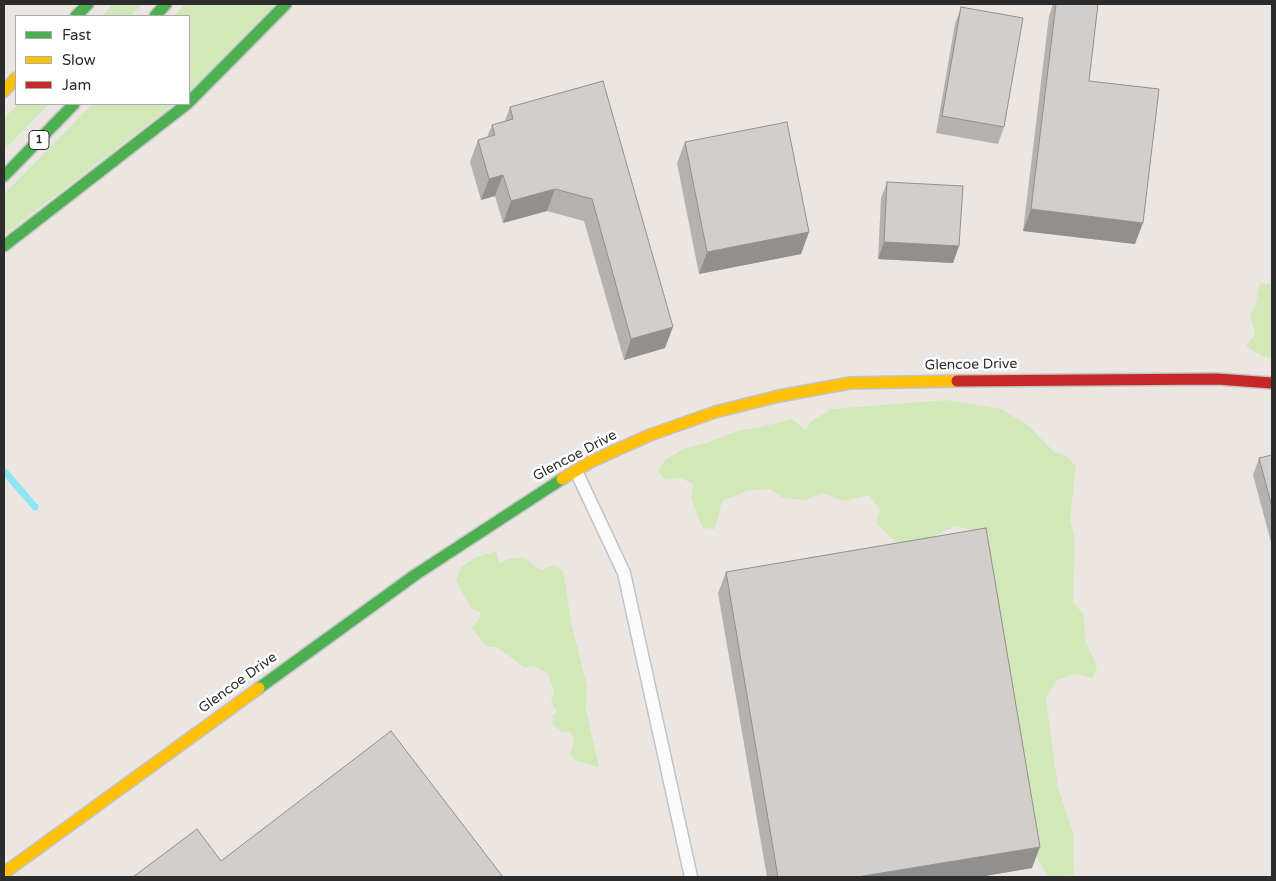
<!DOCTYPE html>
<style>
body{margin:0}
#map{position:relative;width:1276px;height:881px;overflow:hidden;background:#ebe6e2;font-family:"Varela Round",sans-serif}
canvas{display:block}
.frame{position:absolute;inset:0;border:5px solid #2c2c2c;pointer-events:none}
.legend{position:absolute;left:15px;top:15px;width:175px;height:90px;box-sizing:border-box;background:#fff;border:1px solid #ababab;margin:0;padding:6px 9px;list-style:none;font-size:15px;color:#2c2c2c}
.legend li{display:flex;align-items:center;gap:10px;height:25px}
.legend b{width:25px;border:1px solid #ababab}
</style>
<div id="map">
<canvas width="1276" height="881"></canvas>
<div class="frame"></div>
<ul class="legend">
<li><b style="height:6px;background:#4caf50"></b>Fast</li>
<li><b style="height:6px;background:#ffc107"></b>Slow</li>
<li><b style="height:6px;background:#c62828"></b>Jam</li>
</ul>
</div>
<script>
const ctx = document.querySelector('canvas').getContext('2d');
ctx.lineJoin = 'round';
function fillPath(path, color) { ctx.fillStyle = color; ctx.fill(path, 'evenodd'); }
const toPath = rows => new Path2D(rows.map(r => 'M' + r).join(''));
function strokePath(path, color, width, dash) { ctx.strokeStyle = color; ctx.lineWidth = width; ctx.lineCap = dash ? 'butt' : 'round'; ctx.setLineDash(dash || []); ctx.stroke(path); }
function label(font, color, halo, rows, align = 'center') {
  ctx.font = font + ' "Varela Round",sans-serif'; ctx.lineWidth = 5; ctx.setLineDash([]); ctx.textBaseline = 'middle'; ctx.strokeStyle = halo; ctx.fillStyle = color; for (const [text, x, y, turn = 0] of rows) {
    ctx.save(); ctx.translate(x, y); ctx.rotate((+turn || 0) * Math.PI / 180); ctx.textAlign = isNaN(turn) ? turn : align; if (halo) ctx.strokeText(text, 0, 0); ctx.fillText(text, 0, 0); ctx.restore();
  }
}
const green = toPath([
 [113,4,142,4,131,16,102,16],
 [185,4,275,4,189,91,189,16,174,16],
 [18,104,49,104,4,150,4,118],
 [92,104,174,104,4,235,4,194],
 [1260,283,1272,284,1272,358,1263,357,1246,346,1255,334,1250,314,1255,307],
 [946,400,1001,409,1029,426,1054,452,1065,455,1076,466,1070,518,1075,542,1073,602,1084,615,1085,640,1097,667,1093,678,1074,674,1056,681,1046,698,1058,787,1073,833,1074,875,1048,877,1033,849,1003,669,991,558,972,530,956,526,925,540,897,543,876,523,880,510,869,495,844,501,822,493,806,500,783,498,769,489,747,491,722,501,715,529,703,528,691,499,693,484,681,478,665,480,658,471,665,460,685,448,707,443,740,430,757,428,792,419,806,431,810,422,832,409],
 [496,551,500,564,507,559,523,557,541,570,554,565,563,570,572,626,587,686,586,710,599,767,576,761,570,754,574,740,570,732,562,732,553,725,552,716,557,711,551,702,554,692,548,674,535,666,525,668,497,647,487,647,471,627,477,622,481,613,471,608,456,581,461,567,477,557]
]);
const stream = toPath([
 [4,471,35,507]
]);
const lane = toPath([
 [576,471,624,573,691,877]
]);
const fast = toPath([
 [76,16,88,4],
 [155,16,166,4],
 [189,102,286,4],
 [4,176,74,104],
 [4,246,187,104],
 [259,688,415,575,562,479]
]);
const slow = toPath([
 [4,91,16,78],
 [562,479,592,461,650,435,715,412,779,396,850,383,957,381],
 [4,873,259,688]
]);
const jam = toPath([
 [957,381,1217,379,1272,383]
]);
const wall = toPath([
 [1053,4,1098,4,1089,81,1135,244,1023,231,1049,16],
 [961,7,1004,127,998,144,936,133,955,24],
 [603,81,665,348,624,360,584,221,547,211,503,223,495,196,481,200,470,162,478,140,487,137,492,125,505,121,510,107],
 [685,142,801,254,699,274,677,163],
 [887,182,959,246,953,263,878,259,881,198],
 [1272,455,1272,546,1253,475,1259,458],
 [726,572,1032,868,979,877,767,877,718,593]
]);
const shadedWall = toPath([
 [503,175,495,196,481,200,489,179],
 [555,189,547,211,503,223,511,201],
 [1031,209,1143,223,1135,244,1023,231],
 [809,232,801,254,699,274,707,252],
 [884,242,959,246,953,263,878,259],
 [673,327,665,348,624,360,631,339],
 [1040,847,1032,868,979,877,857,877]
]);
const building = toPath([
 [1056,4,1098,4,1089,81,1159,89,1143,223,1031,209,1056,4],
 [961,7,1023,18,1004,127,942,116,961,7],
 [603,81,673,327,631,339,592,199,555,189,511,201,503,175,489,179,478,140,495,135,492,125,513,119,510,107,603,81],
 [787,122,809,232,707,252,685,142,787,122],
 [887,182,963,186,959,246,884,242,887,182],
 [1272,455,1272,507,1259,458,1272,455],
 [986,528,1040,847,857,877,778,877,726,572,986,528],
 [391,731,503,877,133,877,197,829,221,861,391,731]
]);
const shields = [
 [39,140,20]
];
const shieldNames = [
 ["1",39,140]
];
const streetNames = [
 ["Glencoe Drive",971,365,-1],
 ["Glencoe Drive",575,456,-28],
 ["Glencoe Drive",238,683,-36]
];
fillPath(green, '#d2e8b8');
strokePath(stream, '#8fe5f2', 7);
strokePath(lane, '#c4c3c3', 15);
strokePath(fast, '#c4c3c3', 14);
strokePath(slow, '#c4c3c3', 14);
strokePath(jam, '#c4c3c3', 14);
strokePath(lane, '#fcfbfb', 12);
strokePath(fast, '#4caf50', 11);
strokePath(slow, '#ffc107', 11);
strokePath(jam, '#c62828', 11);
fillPath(wall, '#b4b1af');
fillPath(shadedWall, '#92908e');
fillPath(building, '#d1cecb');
strokePath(building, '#92908e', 1);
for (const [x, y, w] of shields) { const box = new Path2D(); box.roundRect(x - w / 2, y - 9.5, w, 19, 4); ctx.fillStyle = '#fff'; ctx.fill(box); strokePath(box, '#2c2c2c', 1); }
label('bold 12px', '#2c2c2c', null, shieldNames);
label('14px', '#2c2c2c', '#fff', streetNames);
</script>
